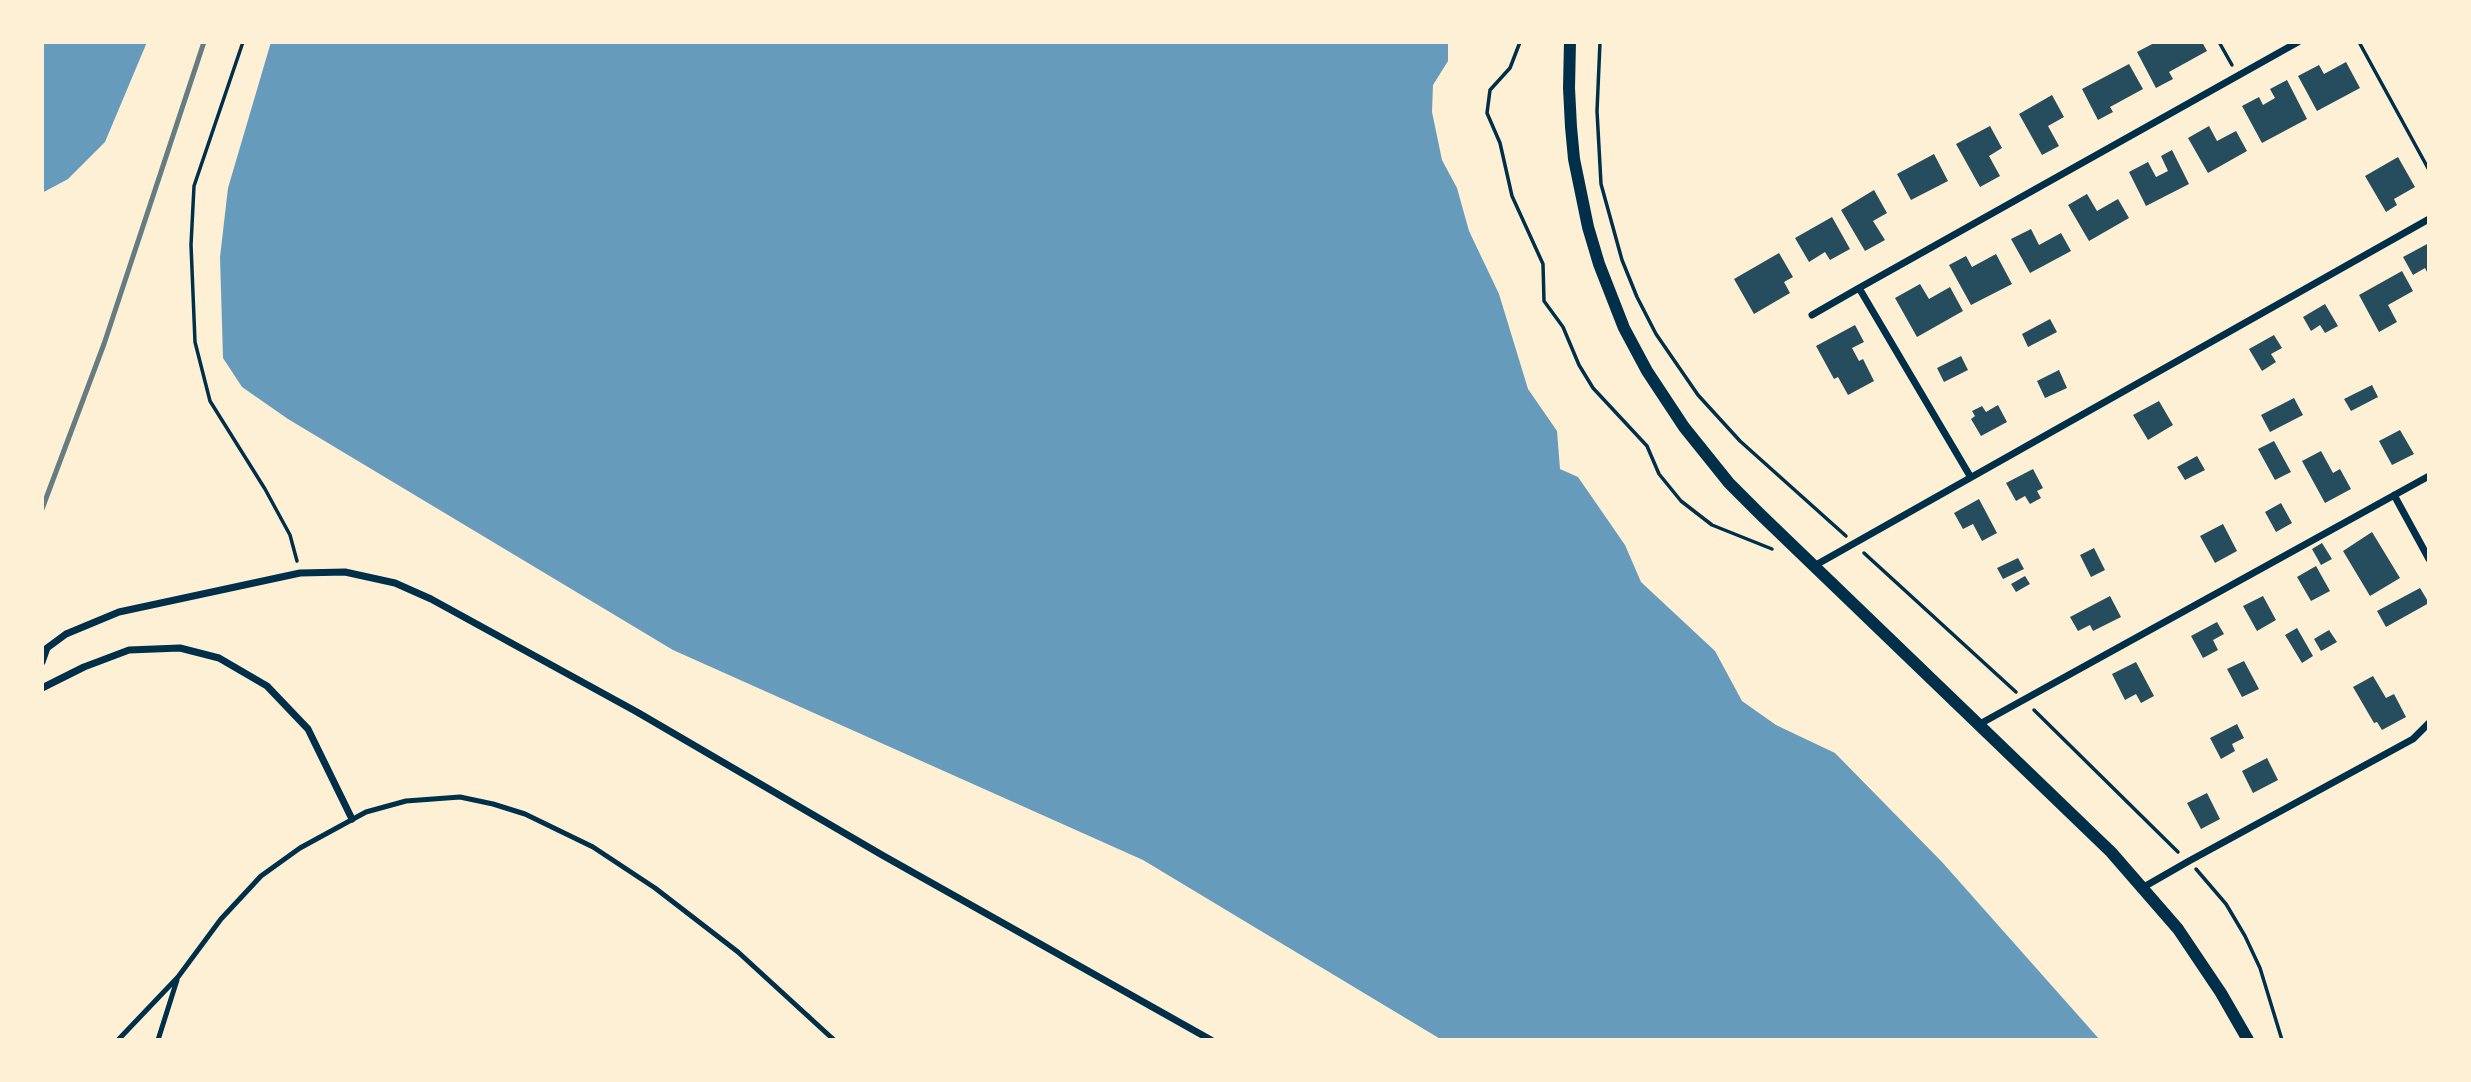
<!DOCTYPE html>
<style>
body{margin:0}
#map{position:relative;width:2471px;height:1082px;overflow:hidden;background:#fdf0d5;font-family:"Titillium Web",sans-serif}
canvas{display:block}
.frame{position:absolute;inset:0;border:44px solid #fdf0d5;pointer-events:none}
</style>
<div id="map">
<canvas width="2471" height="1082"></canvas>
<div class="frame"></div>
</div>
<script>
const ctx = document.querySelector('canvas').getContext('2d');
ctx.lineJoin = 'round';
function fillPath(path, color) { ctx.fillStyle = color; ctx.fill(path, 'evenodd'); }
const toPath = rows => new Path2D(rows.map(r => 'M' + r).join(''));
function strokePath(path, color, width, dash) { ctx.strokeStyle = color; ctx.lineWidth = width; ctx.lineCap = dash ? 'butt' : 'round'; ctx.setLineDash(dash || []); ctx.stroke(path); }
const water = toPath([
 [42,42,147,42,105,142,68,179,42,193],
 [271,42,1448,42,1448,61,1433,85,1432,112,1442,160,1457,188,1469,231,1499,294,1528,389,1557,431,1560,469,1578,477,1625,545,1641,582,1715,651,1742,701,1776,725,1835,753,1942,862,2100,1040,1442,1040,1143,860,673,650,288,419,242,387,223,358,220,257,228,188]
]);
const building = toPath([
 [2156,42,2202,42,2207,51,2169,72,2173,79,2156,88,2137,52],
 [2346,62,2360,88,2317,111,2298,76,2319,65,2324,74],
 [2129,64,2143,89,2110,107,2113,112,2098,120,2082,89],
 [2287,80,2307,119,2262,143,2242,106,2259,97,2263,105,2275,98,2270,89],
 [2052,95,2064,117,2048,126,2059,146,2042,155,2019,114],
 [1990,126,2002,148,1989,156,2000,176,1980,187,1956,144],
 [2209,126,2217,141,2236,131,2247,151,2208,173,2188,138],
 [2172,150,2189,184,2146,206,2129,172,2148,162,2156,177,2168,171,2161,156],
 [1934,154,1948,181,1911,200,1897,174],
 [2398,157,2415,187,2394,199,2397,205,2386,212,2365,176],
 [1874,190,1887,213,1873,221,1885,240,1865,251,1841,210],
 [2087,194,2097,211,2118,199,2129,218,2089,241,2068,205],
 [1832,217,1850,249,1830,260,1825,252,1809,262,1795,238],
 [2031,229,2039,245,2061,233,2071,251,2030,273,2011,239],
 [2429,243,2429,276,2425,268,2413,275,2403,257],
 [1779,253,1793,277,1784,282,1790,293,1754,314,1734,279],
 [1996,254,2012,284,1971,305,1949,265,1966,256,1972,267],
 [2402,271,2413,291,2388,305,2397,322,2379,332,2359,295],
 [1920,284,1929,299,1950,287,1963,311,1917,337,1895,298],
 [2325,304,2338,326,2325,333,2320,325,2311,331,2303,317],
 [2050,319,2057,332,2028,347,2022,334],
 [1855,325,1864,342,1852,348,1859,361,1863,359,1874,381,1848,395,1838,377,1834,379,1816,346],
 [2274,335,2282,348,2271,354,2276,362,2262,371,2249,349],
 [1961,356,1968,370,1944,382,1937,368],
 [2059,370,2067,388,2045,398,2037,381],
 [2372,385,2378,397,2351,411,2344,399],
 [2294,398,2303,415,2270,432,2261,415],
 [2159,401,2173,425,2148,440,2133,415],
 [1998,405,2007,422,1981,436,1971,419,1975,416,1972,411,1982,406,1986,412],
 [2400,430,2414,454,2392,465,2379,441],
 [2274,441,2291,472,2275,480,2258,449],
 [2321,451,2333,473,2340,469,2351,489,2325,503,2302,461],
 [2197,456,2205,470,2185,480,2177,467],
 [2033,469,2043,488,2037,491,2041,498,2030,504,2025,496,2016,501,2006,483],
 [1979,499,1997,533,1982,541,1973,524,1963,529,1954,513],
 [2281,503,2292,523,2276,532,2265,512],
 [2223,524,2237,551,2215,563,2200,536],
 [2372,532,2400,578,2370,596,2343,551],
 [2322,543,2332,559,2321,565,2312,549],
 [2094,548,2105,570,2091,577,2080,555],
 [2018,558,2024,569,2003,579,1997,568],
 [2316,566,2330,591,2311,601,2297,577],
 [2025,576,2030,584,2016,592,2011,584],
 [2420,588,2429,603,2386,627,2377,611],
 [2110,596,2121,617,2093,631,2090,625,2078,631,2070,617],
 [2263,596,2276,620,2257,631,2243,606],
 [2217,622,2224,634,2213,640,2218,650,2203,658,2191,636],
 [2297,628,2313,656,2302,663,2285,635],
 [2329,630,2337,642,2321,651,2314,639],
 [2244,661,2259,689,2242,697,2227,669],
 [2136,662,2154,696,2141,703,2136,694,2125,700,2112,674],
 [2373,676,2386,698,2394,694,2406,717,2382,730,2377,722,2374,723,2353,687],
 [2237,724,2244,738,2232,744,2235,751,2221,759,2210,738],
 [2267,758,2278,780,2253,793,2242,771],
 [2207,793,2220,819,2201,829,2187,803]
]);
const path = toPath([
 [243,42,194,186,191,245,195,342,210,401,265,489,290,535,297,561],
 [1520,42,1510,68,1490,90,1487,113,1500,143,1512,196,1543,264,1544,301,1563,327,1579,365,1593,388,1647,446,1659,474,1681,501,1712,525,1772,549],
 [1600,42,1597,111,1601,184,1622,260,1637,297,1656,334,1698,395,1740,441,1846,536],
 [2219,42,2232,65],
 [2359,42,2429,170],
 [1864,553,2016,692],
 [2034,710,2178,852],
 [2196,869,2226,904,2245,936,2260,968,2282,1040]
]);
const service = toPath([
 [118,1040,178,977,221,919,261,876,300,848,366,812,406,801,460,797,493,804,525,814,593,847,655,888,738,952,834,1040],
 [158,1040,177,980]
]);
const minor = toPath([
 [1812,315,1859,288],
 [1970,476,1859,288,2298,42],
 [2394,495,2429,559],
 [1814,566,2429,219],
 [42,662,47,648,66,634,119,612,300,573,345,572,395,583,431,599,637,712,882,855,1211,1040],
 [42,688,84,667,129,650,180,648,219,658,267,686,308,729,352,819],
 [1978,725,2429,476],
 [2142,888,2189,861,2413,739,2429,723]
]);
const tertiary = toPath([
 [1570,42,1569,88,1571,127,1574,159,1588,227,1599,264,1624,328,1647,371,1684,427,1729,483,1760,514,2111,852,2178,929,2221,993,2248,1040]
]);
const rail = toPath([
 [42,509,104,344,204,42]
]);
fillPath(water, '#669bbc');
fillPath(building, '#264d5e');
strokePath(path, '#003049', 3.5);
strokePath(service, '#003049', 5);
strokePath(minor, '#003049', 7);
strokePath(tertiary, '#003049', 12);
strokePath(rail, '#657d81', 5);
</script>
